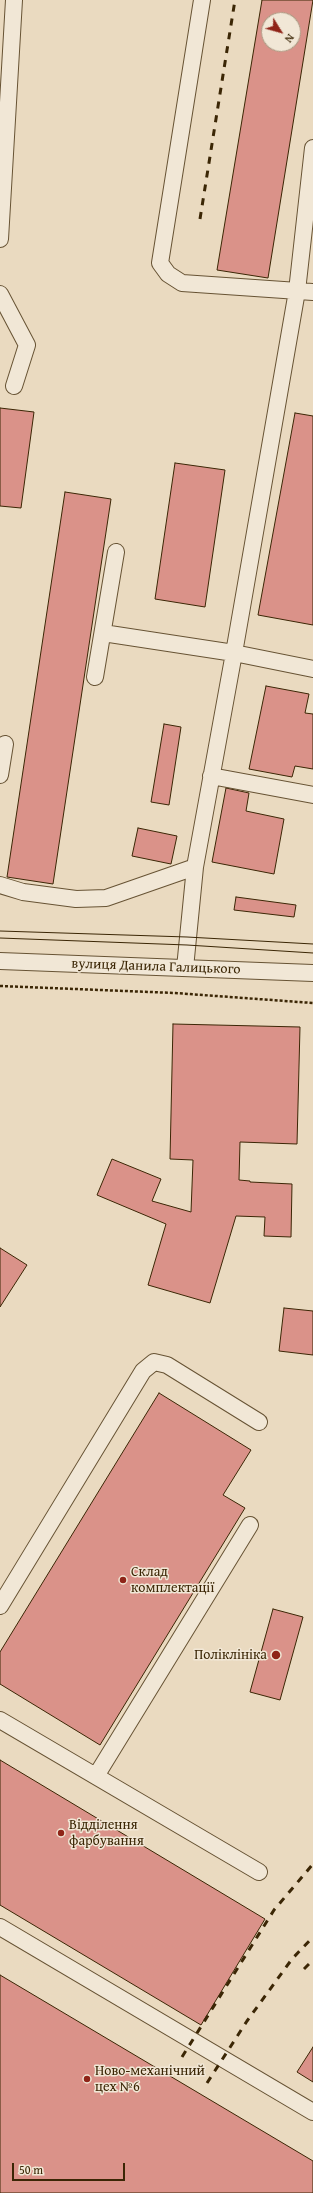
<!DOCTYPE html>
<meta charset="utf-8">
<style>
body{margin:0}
#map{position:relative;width:313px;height:2193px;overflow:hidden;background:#eadac0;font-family:"Gentium Book Plus",serif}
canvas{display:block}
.north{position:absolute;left:261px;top:12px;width:40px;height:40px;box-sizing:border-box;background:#f1e7d6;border:1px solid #a89a82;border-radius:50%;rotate:127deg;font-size:11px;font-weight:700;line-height:16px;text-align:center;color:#3b2605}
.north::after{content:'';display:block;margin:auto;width:14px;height:18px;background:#8f2418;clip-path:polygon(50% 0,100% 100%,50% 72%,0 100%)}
.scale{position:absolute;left:12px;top:2163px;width:113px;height:18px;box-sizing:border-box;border:2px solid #3b2605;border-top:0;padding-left:5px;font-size:12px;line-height:14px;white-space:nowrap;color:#3b2605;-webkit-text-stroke:3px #f1e7d6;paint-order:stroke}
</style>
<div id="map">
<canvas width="313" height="2193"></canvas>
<div class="north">N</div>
<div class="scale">50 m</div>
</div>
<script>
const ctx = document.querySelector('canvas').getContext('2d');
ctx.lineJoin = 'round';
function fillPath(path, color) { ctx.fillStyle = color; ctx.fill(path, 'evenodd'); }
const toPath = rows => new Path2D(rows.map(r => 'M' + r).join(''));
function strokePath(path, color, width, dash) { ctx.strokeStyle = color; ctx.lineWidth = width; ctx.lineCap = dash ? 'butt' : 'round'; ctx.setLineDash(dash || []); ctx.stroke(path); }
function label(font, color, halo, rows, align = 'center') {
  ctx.font = font + ' "Gentium Book Plus",serif'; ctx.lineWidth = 3; ctx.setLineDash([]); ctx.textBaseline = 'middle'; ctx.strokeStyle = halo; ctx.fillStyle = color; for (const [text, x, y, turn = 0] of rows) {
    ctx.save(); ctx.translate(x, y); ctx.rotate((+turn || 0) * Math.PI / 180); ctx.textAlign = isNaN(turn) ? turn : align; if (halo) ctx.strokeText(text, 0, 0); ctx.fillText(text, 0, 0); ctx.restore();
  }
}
const building = toPath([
 [262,0,313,0,268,278,217,270,262,0],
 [269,20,293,20,293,44,269,44,269,20],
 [0,408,34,412,21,508,0,506,0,408],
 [295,413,313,416,313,625,258,615,295,413],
 [175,463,225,470,205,607,155,599,175,463],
 [65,492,111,499,53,884,7,877,65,492],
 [266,686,309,694,305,713,313,714,313,769,295,766,292,777,249,769,266,686],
 [164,724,181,727,169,805,151,802,164,724],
 [226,788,249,793,246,811,284,819,274,874,212,862,226,788],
 [138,828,177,836,171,864,132,856,138,828],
 [236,897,296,905,294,917,234,910,236,897],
 [173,1024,300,1027,297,1144,240,1142,239,1180,250,1181,250,1182,292,1184,291,1237,264,1236,265,1217,236,1216,210,1303,148,1285,166,1224,97,1195,112,1159,161,1179,152,1201,191,1212,193,1160,170,1159,173,1024],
 [0,1248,27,1265,0,1307,0,1248],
 [284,1308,313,1311,313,1355,279,1351,284,1308],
 [159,1393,251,1450,223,1495,245,1508,100,1745,0,1684,0,1652,159,1393],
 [273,1609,303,1617,280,1700,250,1692,273,1609],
 [0,1760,265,1919,201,2025,0,1905,0,1760],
 [0,1975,313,2161,313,2193,0,2193,0,1975],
 [313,2047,313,2082,297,2072,313,2047]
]);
const path = toPath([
 [0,986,175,993,313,1003]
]);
const minor = toPath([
 [202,0,160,263,168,274,182,283,313,292],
 [0,239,14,0],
 [0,294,27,345,14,386],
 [103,633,234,653,313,669],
 [95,677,116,552],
 [0,775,5,744],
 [211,776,313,795],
 [0,885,23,892,76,899,106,898,195,867],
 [0,961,313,973],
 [185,968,195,867,234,653,297,291,313,148],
 [0,1606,143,1371,154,1362,167,1365,259,1422],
 [0,1720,259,1872],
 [96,1776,250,1525],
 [0,1927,313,2112]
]);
const tram = toPath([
 [0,931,187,937,313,944],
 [0,938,187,945,313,953]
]);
const rail = toPath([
 [200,219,235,0],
 [304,1969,313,1960],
 [182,2057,274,1910,313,1864],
 [207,2083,247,2021,292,1959,313,1937]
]);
const markers = [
 [123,1580,4,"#8f2418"],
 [276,1655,5,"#8f2418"],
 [61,1833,4,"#8f2418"],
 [87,2079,4,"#8f2418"]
];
const streetNames = [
 ["вулиця Данила Галицького",156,967,2]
];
const poiNames = [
 ["Склад",131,1572],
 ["комплектації",131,1588],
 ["Поліклініка",267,1655,"right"],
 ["Відділення",69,1825],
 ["фарбування",69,1841],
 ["Ново-механічний",95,2071],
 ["цех №6",95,2087]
];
fillPath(building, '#da9289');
strokePath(building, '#3b2605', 1);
strokePath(minor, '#675334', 18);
strokePath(path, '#3b2605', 2.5, [3, 2]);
strokePath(minor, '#f1e7d6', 16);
strokePath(tram, '#3b2605', 1);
strokePath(rail, '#3b2605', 3, [7, 7]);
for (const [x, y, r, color] of markers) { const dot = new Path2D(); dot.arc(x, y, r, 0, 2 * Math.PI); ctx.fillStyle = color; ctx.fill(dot); strokePath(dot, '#f1e7d6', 1.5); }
label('14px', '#3b2605', '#f1e7d6', streetNames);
label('14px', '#3b2605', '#f1e7d6', poiNames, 'left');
</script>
